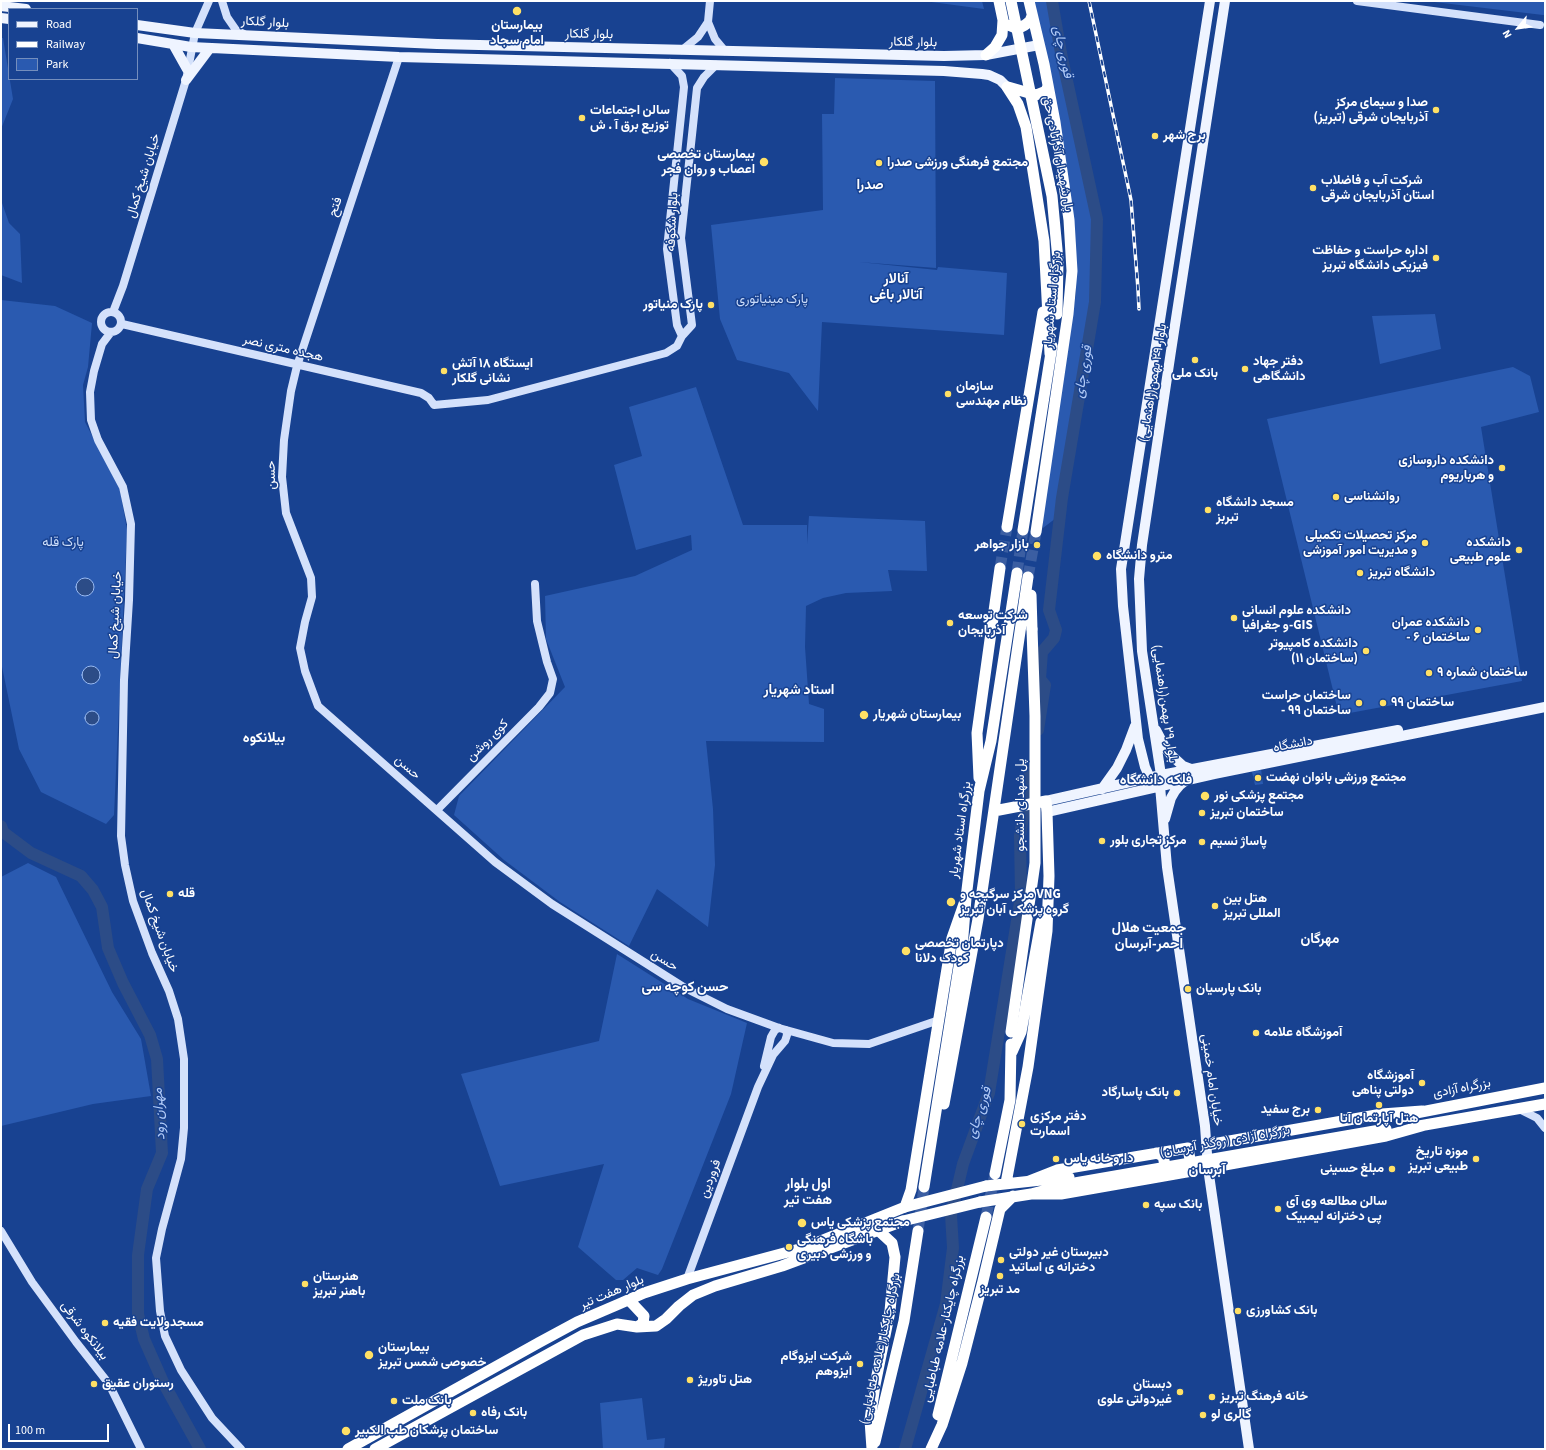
<!DOCTYPE html>
<meta charset="utf-8">
<style>
body{margin:0}
#map{position:relative;width:1546px;height:1450px;overflow:hidden;background:#184291;font-family:"Source Sans 3",sans-serif}
canvas{display:block}
.frame{position:absolute;inset:0;border:2px solid #fff;pointer-events:none}
.legend{position:absolute;left:8px;top:8px;width:130px;height:72px;box-sizing:border-box;background:#184291;border:1px solid #748ebd;margin:0;padding:5px 7px;list-style:none;font-size:12px;color:#fff}
.legend li{display:flex;align-items:center;gap:8px;height:20px}
.legend b{width:20px;border:1px solid #748ebd}
.north{position:absolute;left:1498px;top:8px;width:40px;height:40px;-webkit-text-stroke:3px #184291;paint-order:stroke;rotate:241deg;font-size:11px;font-weight:700;line-height:16px;text-align:center;color:#fff}
.north::after{content:'';display:block;margin:auto;width:14px;height:18px;background:#fff;clip-path:polygon(50% 0,100% 100%,50% 72%,0 100%)}
.scale{position:absolute;left:8px;top:1424px;width:101px;height:18px;box-sizing:border-box;border:2px solid #fff;border-top:0;padding-left:5px;font-size:12px;line-height:14px;white-space:nowrap;color:#fff;-webkit-text-stroke:3px #184291;paint-order:stroke}
</style>
<div id="map">
<canvas width="1546" height="1450"></canvas>
<div class="frame"></div>
<ul class="legend">
<li><b style="height:5px;background:#eff4ff"></b>Road</li>
<li><b style="height:5px;background:#fff"></b>Railway</li>
<li><b style="height:11px;background:#2a5ab0"></b>Park</li>
</ul>
<div class="north">N</div>
<div class="scale">100 m</div>
</div>
<script>
const ctx = document.querySelector('canvas').getContext('2d');
ctx.lineJoin = 'round';
function fillPath(path, color) { ctx.fillStyle = color; ctx.fill(path, 'evenodd'); }
const toPath = rows => new Path2D(rows.map(r => 'M' + r).join(''));
function strokePath(path, color, width, dash) { ctx.strokeStyle = color; ctx.lineWidth = width; ctx.lineCap = dash ? 'butt' : 'round'; ctx.setLineDash(dash || []); ctx.stroke(path); }
function label(font, color, halo, rows, align = 'center') {
  ctx.font = font + ' "Source Sans 3",Vazirmatn,sans-serif'; ctx.lineWidth = 3; ctx.setLineDash([]); ctx.textBaseline = 'middle'; ctx.strokeStyle = halo; ctx.fillStyle = color; for (const [text, x, y, turn = 0] of rows) {
    ctx.save(); ctx.translate(x, y); ctx.rotate((+turn || 0) * Math.PI / 180); ctx.textAlign = isNaN(turn) ? turn : align; if (halo) ctx.strokeText(text, 0, 0); ctx.fillText(text, 0, 0); ctx.restore();
  }
}
const green = toPath([
 [924,1,982,1,984,9],
 [1032,1,1049,1,1094,225,1093,299,1056,518,1043,528,1043,511,1076,293,1075,227],
 [1426,1,1545,1,1545,15,1543,15],
 [1,38,3,38,13,99,1,129],
 [835,78,935,81,936,268,859,262,937,270,938,267,1007,273,1004,335,822,322,818,411,789,373,737,360,720,319,711,225,823,210,822,114,834,114],
 [1,200,9,223,20,234,22,283,1,275],
 [1,300,55,306,92,323,88,367,83,385,85,422,120,490,127,530,114,815,106,824,41,792,19,749,1,662],
 [1435,314,1441,349,1380,364,1372,316],
 [1513,367,1530,376,1539,412,1481,427,1522,681,1339,715,1267,419],
 [696,387,743,525,807,525,807,544,809,516,925,521,927,571,888,570,892,591,846,593,823,598,806,606,805,647,809,704,824,709,824,742,706,741,713,809,715,865,708,927,657,889,629,946,560,902,504,860,454,815,459,796,565,687,546,639,545,596,635,576,692,550,691,535,636,550,614,465,642,456,629,407],
 [1261,769,1263,784,1255,785,1252,772],
 [28,863,56,877,112,992,141,1039,151,1096,93,1104,1,1126,1,877],
 [617,954,688,999,747,1023,731,1094,662,1269,658,1275,637,1268,623,1280,616,1280,578,1247,604,1164,500,1186,461,1074,599,1041],
 [642,1398,647,1440,665,1438,664,1449,603,1449,600,1403]
]);
const water = toPath([
 '76 587a9 9 0 1 1 18 0a9 9 0 1 1-18 0Z',
 '82 675a9 9 0 1 1 18 0a9 9 0 1 1-18 0Z',
 '85 718a7 7 0 1 1 14 0a7 7 0 1 1-14 0Z'
]);
const river = toPath([
 [1038,730,1045,685,1040,679,1042,652,1054,638,1056,630,1049,610,1062,498,1095,302,1097,219,1061,53,1052,1],
 [1,826,3,832,31,853,81,876,93,890,102,907,108,948,123,983,150,1035,157,1059,162,1153,147,1189,138,1255,138,1314,144,1339,163,1382,200,1449],
 [905,1449,946,1304,953,1248,951,1215,963,1164,989,1093,1021,896,1020,836,1030,772]
]);
const highwayTunnel = toPath([
 [1000,568,1007,527],
 [1017,573,1023,530],
 [1028,577,1036,532],
 [986,1217,995,1174],
 [918,1231,924,1187]
]);
const secondary = toPath([
 [222,1,227,17,236,30,244,34],
 [1357,1,1540,25],
 [708,22,715,39,725,51],
 [682,50,698,37,708,22,710,1],
 [399,57,297,366,291,391,284,440,282,477,286,513,311,578,312,597,305,622,300,648,305,671,318,706,495,862,552,904,685,988,727,1009,779,1028,833,1043,869,1044,939,1020],
 [670,63,682,76,684,87,667,249,677,325,682,336],
 '101 322a10 10 0 1 1 20 0a10 10 0 1 1-20 0Z',
 [113,312,123,286,186,80,195,33,209,1],
 [122,324,421,393,429,398,434,405,488,400,666,353,677,346,682,336,692,325,681,238,697,88,704,77,716,65],
 [111,332,102,344,94,371,90,392,91,420,98,440,123,487,131,524,129,600,124,680,121,836,125,865,133,901,152,953,169,991,178,1019,184,1059,184,1128,181,1159,162,1229,156,1258,160,1311,165,1336,181,1370,212,1418,241,1449],
 [437,810,539,707,550,693,553,679,547,662,537,621,535,584],
 [764,1066,771,1037,775,1030,779,1028],
 [1519,1109,1537,1118,1545,1128],
 [1,1231,32,1282,76,1342,109,1384,141,1449],
 [687,1279,758,1087,773,1055,785,1041,787,1035,786,1030]
]);
const primary = toPath([
 [1225,1,1171,351,1142,545,1139,579,1142,651,1161,775,1160,786,1167,867,1205,1126,1208,1168,1249,1449],
 [1,6,26,9],
 [1,18,9,19],
 [137,25,195,33,437,44,944,56,986,55,1039,45],
 [137,38,191,47,399,57,944,71,982,74,989,75,1000,80,1007,87],
 [173,44,187,69],
 [186,80,210,48],
 [1156,730,1166,749,1172,756,1183,766,1191,769],
 [1160,786,1150,778,1145,767,1138,739,1123,606,1121,569,1210,1],
 [1102,789,1117,768,1126,750,1135,726],
 [1046,801,1161,775,1398,730],
 [1047,812,1214,774,1545,707],
 [1165,819,1171,798,1175,791,1180,785,1185,781]
]);
const highway = toPath([
 [1029,1,1044,64,1055,122,1069,220,1072,271,1068,314,1036,532],
 [1008,25,1013,27,1019,28,1025,25,1030,21,1032,16],
 [986,55,995,47,1002,35,1003,20,999,1],
 [1007,87,1018,104,1026,127,1044,241,1050,354],
 [1008,87,1036,95,1046,91,1048,86],
 [1007,527,1043,312],
 [1023,530,1052,346],
 [1031,595,1032,629],
 [979,778,977,733,1000,568],
 [994,811,1046,801,1047,812,1049,876,1047,931,1028,1067,1006,1183],
 [1012,1052,1021,1032,1041,922],
 [944,1104,978,919,1028,577],
 [1416,1113,1545,1088],
 [1419,1126,1545,1104],
 [1207,1145,1382,1114,1422,1111],
 [1208,1168,1386,1136,1425,1125],
 [995,1174,1010,1100,1011,1044],
 [1029,1181,1057,1170,1188,1148,1192,1171,1158,1177],
 [986,1186,1069,1177],
 [924,1187,962,948,966,898,979,791,991,741,1017,573],
 [1031,1194,1061,1194,1158,1177,1164,1172,1165,1165,1163,1156,1156,1153],
 [980,1202,1031,1194,1069,1184],
 [629,1300,644,1316,643,1323,637,1327],
 [938,1415,986,1217],
 [875,1442,904,1321,918,1231],
 [348,1449,540,1342,577,1322,619,1304,644,1293,687,1279,803,1248,905,1207,911,1190,952,938,966,898],
 [375,1449,583,1335,617,1324,637,1327,656,1326,666,1319,679,1306,693,1295,715,1286,782,1266,903,1221],
 [872,1449,870,1420,875,1385,890,1311,895,1257,892,1243,879,1231],
 [931,1449,942,1425,962,1363,983,1281,1000,1209,1013,1196]
]);
const rail = toPath([
 [1089,1,1131,200,1138,289,1139,309]
]);
const highwayBridge = toPath([
 [1011,1,1052,196,1058,260,1057,314],
 [1011,1032,1035,863,1035,716,1032,629],
 [1069,1184,1386,1129],
 [905,1207,986,1186],
 [903,1221,980,1202]
]);
const markers = [
 [517,11,5,"#ffe065"],
 [1436,110,4,"#ffe065"],
 [582,118,4,"#ffe065"],
 [1155,136,4,"#ffe065"],
 [764,162,5,"#ffe065"],
 [879,163,4,"#ffe065"],
 [1313,188,4,"#ffe065"],
 [1436,258,4,"#ffe065"],
 [711,305,4,"#ffe065"],
 [1195,360,4,"#ffe065"],
 [1245,369,4,"#ffe065"],
 [444,371,4,"#ffe065"],
 [948,394,4,"#ffe065"],
 [1502,468,4,"#ffe065"],
 [1336,497,4,"#ffe065"],
 [1208,510,4,"#ffe065"],
 [1425,543,4,"#ffe065"],
 [1037,545,4,"#ffe065"],
 [1519,550,4,"#ffe065"],
 [1097,556,5,"#ffe065"],
 [1360,573,4,"#ffe065"],
 [1234,618,4,"#ffe065"],
 [950,623,4,"#ffe065"],
 [1478,630,4,"#ffe065"],
 [1366,651,4,"#ffe065"],
 [1429,673,4,"#ffe065"],
 [1359,703,4,"#ffe065"],
 [1383,703,4,"#ffe065"],
 [864,715,5,"#ffe065"],
 [1258,778,4,"#ffe065"],
 [1205,796,5,"#ffe065"],
 [1202,813,4,"#ffe065"],
 [1102,841,4,"#ffe065"],
 [1202,842,4,"#ffe065"],
 [170,894,4,"#ffe065"],
 [951,902,5,"#ffe065"],
 [1215,906,4,"#ffe065"],
 [906,951,5,"#ffe065"],
 [1188,989,4,"#ffe065"],
 [1256,1033,4,"#ffe065"],
 [1422,1083,4,"#ffe065"],
 [1177,1093,4,"#ffe065"],
 [1379,1105,4,"#ffe065"],
 [1318,1110,4,"#ffe065"],
 [1022,1124,4,"#ffe065"],
 [1056,1159,4,"#ffe065"],
 [1476,1159,4,"#ffe065"],
 [1392,1169,4,"#ffe065"],
 [1146,1205,4,"#ffe065"],
 [1278,1209,4,"#ffe065"],
 [802,1223,5,"#ffe065"],
 [789,1247,4,"#ffe065"],
 [1001,1260,4,"#ffe065"],
 [1000,1276,4,"#ffe065"],
 [305,1284,4,"#ffe065"],
 [1238,1311,4,"#ffe065"],
 [105,1323,4,"#ffe065"],
 [369,1355,5,"#ffe065"],
 [860,1364,4,"#ffe065"],
 [690,1380,4,"#ffe065"],
 [94,1384,4,"#ffe065"],
 [1180,1392,4,"#ffe065"],
 [1212,1397,4,"#ffe065"],
 [394,1401,4,"#ffe065"],
 [473,1413,4,"#ffe065"],
 [1203,1415,4,"#ffe065"],
 [346,1431,5,"#ffe065"]
];
const streetNames = [
 ["بلوار گلکار",265,23,3],
 ["بلوار گلکار",589,35,1],
 ["بلوار گلکار",913,43,1],
 ["پل شهیدان آذرآبادی حق",1057,154,79],
 ["خیابان شیخ کمال",144,176,-73],
 ["فتح",336,207,-72],
 ["بلوار شکوفه",673,222,-87],
 ["بزرگراه استاد شهریار",1053,300,-85],
 ["هجده متری نصر",283,349,13],
 ["بلوار ٢٩ بهمن(راهنمایی)",1154,383,-81],
 ["حسن",272,475,-91],
 ["خیابان شیخ کمال",116,615,-87],
 ["بلوار ٢٩ بهمن(راهنمایی)",1164,704,82],
 ["کوی روشن",488,741,-45],
 ["دانشگاه",1293,745,-11],
 ["حسن",407,768,41],
 ["پل شهدای دانشجو",1021,805,-90],
 ["بزرگراه استاد شهریار",961,830,-82],
 ["خیابان شیخ کمال",159,931,70],
 ["حسن",664,961,32],
 ["خیابان امام خمینی",1211,1080,82],
 ["بزرگراه آزادی",1462,1089,-11],
 ["بزرگراه آزادی (روگذر آبرسان)",1225,1142,-10],
 ["فروردین",711,1179,-70],
 ["بلوار هفت تیر",612,1293,-23],
 ["بزرگراه چایکنار-علامه طباطبایی",944,1329,-77],
 ["بیلانکوه شرقی",84,1331,53],
 ["بزرگراه چایکنار(علامه طباطبایی)",881,1349,-78]
];
const poiNames = [
 ["بیمارستان",517,26,"center"],
 ["امام سجاد",517,41,"center"],
 ["صدا و سیمای مرکز",1428,103,"right"],
 ["آذربایجان شرقی (تبریز)",1428,118,"right"],
 ["سالن اجتماعات",590,111],
 ["توزیع برق آ . ش",590,126],
 ["برج شهر",1163,136],
 ["بیمارستان تخصصی",755,155,"right"],
 ["اعصاب و روان فجر",755,170,"right"],
 ["مجتمع فرهنگی ورزشی صدرا",887,163],
 ["شرکت آب و فاضلاب",1321,181],
 ["استان آذربایجان شرقی",1321,196],
 ["اداره حراست و حفاظت",1428,251,"right"],
 ["فیزیکی دانشگاه تبریز",1428,266,"right"],
 ["پارک منیاتور",703,305,"right"],
 ["دفتر جهاد",1253,362],
 ["دانشگاهی",1253,377],
 ["ایستگاه ۱۸ آتش",452,364],
 ["نشانی گلکار",452,379],
 ["بانک ملی",1195,374,"center"],
 ["سازمان",956,387],
 ["نظام مهندسی",956,402],
 ["دانشکده داروسازی",1494,461,"right"],
 ["و هرباریوم",1494,476,"right"],
 ["روانشناسی",1344,497],
 ["مسجد دانشگاه",1216,503],
 ["تبربز",1216,518],
 ["مرکز تحصیلات تکمیلی",1417,536,"right"],
 ["و مدیریت امور آموزشی",1417,551,"right"],
 ["دانشکده",1511,543,"right"],
 ["علوم طبیعی",1511,558,"right"],
 ["بازار جواهر",1029,545,"right"],
 ["مترو دانشگاه",1106,556],
 ["دانشگاه تبریز",1368,573],
 ["دانشکده علوم انسانی",1242,611],
 ["و جغرافیا-GIS",1242,626],
 ["شرکت توسعه",958,616],
 ["آذربایجان",958,631],
 ["دانشکده عمران",1470,623,"right"],
 ["- ساختمان ۶",1470,638,"right"],
 ["دانشکده کامپیوتر",1358,644,"right"],
 ["(ساختمان ۱۱)",1358,659,"right"],
 ["ساختمان شماره ۹",1437,673],
 ["ساختمان حراست",1351,696,"right"],
 ["- ساختمان ۹۹",1351,711,"right"],
 ["ساختمان ۹۹",1391,703],
 ["بیمارستان شهریار",873,715],
 ["مجتمع ورزشی بانوان نهضت",1266,778],
 ["مجتمع پزشکی نور",1214,796],
 ["ساختمان تبریز",1210,813],
 ["مرکز تجاری بلور",1110,841],
 ["پاساژ نسیم",1210,842],
 ["قله",178,894],
 ["مرکز سرگیجه و VNG",960,895],
 ["گروه پزشکی آبان تبریز",960,910],
 ["هتل بین",1223,899],
 ["المللی تبریز",1223,914],
 ["دپارتمان تخصصی",915,944],
 ["کودک دلانا",915,959],
 ["بانک پارسیان",1196,989],
 ["آموزشگاه علامه",1264,1033],
 ["آموزشگاه",1414,1076,"right"],
 ["دولتی پناهی",1414,1091,"right"],
 ["بانک پاسارگاد",1169,1093,"right"],
 ["برج سفید",1310,1110,"right"],
 ["دفتر مرکزی",1030,1117],
 ["اسمارت",1030,1132],
 ["هتل آپارتمان آتا",1379,1119,"center"],
 ["موزه تاریخ",1468,1152,"right"],
 ["طبیعی تبریز",1468,1167,"right"],
 ["داروخانه یاس",1064,1159],
 ["مبلغ حسینی",1384,1169,"right"],
 ["سالن مطالعه وی آی",1286,1202],
 ["پی دخترانه لیمبیک",1286,1217],
 ["بانک سپه",1154,1205],
 ["مجتمع پزشکی یاس",811,1223],
 ["باشگاه فرهنگی",797,1240],
 ["و ورزشی دبیری",797,1255],
 ["دبیرستان غیر دولتی",1009,1253],
 ["دخترانه ی اساتید",1009,1268],
 ["هنرستان",313,1277],
 ["باهنر تبریز",313,1292],
 ["مد تبریز",1000,1290,"center"],
 ["بانک کشاورزی",1246,1311],
 ["مسجدولایت فقیه",113,1323],
 ["بیمارستان",378,1348],
 ["خصوصی شمس تبریز",378,1363],
 ["شرکت ایزوگام",852,1357,"right"],
 ["ایزوهم",852,1372,"right"],
 ["هتل تاوریژ",698,1380],
 ["رستوران عقیق",102,1384],
 ["دبستان",1172,1385,"right"],
 ["غیردولتی علوی",1172,1400,"right"],
 ["خانه فرهنگ تبریز",1220,1397],
 ["بانک ملت",402,1401],
 ["بانک رفاه",481,1413],
 ["گالری لو",1211,1415],
 ["ساختمان پزشکان طب الکبیر",355,1431]
];
const parkNames = [
 ["پارک مینیاتوری",772,300],
 ["پارک قله",63,543]
];
const waterNames = [
 ["قوری چای",1062,52,78],
 ["قوری چای",1084,372,-80],
 ["قوری چای",980,1113,-72],
 ["مهران رود",160,1114,-93]
];
const neighbourhoodNames = [
 ["صدرا",870,186],
 ["آنالار",896,280],
 ["آتالار باغی",896,296],
 ["استاد شهریار",799,691],
 ["بیلانکوه",264,739],
 ["فلکه دانشگاه",1156,781],
 ["جمعیت هلال",1149,929],
 ["احمر-آبرسان",1149,945],
 ["مهرگان",1320,940],
 ["حسن کوچه سی",685,988],
 ["آبرسان",1207,1171],
 ["اول بلوار",808,1185],
 ["هفت تیر",808,1201]
];
fillPath(green, '#2a5ab0');
fillPath(water, '#2c4c87');
strokePath(water, '#99baf2', 1);
strokePath(river, '#2c4c87', 12);
strokePath(highwayTunnel, '#3b5ea2', 11, [11, 5.5]);
strokePath(secondary, '#d4e1fb', 8);
strokePath(primary, '#eff4ff', 10);
strokePath(highway, '#fff', 11);
strokePath(rail, '#fff', 3.5);
strokePath(rail, '#184291', 2, [6]);
strokePath(highwayBridge, '#fff', 11);
for (const [x, y, r, color] of markers) { const dot = new Path2D(); dot.arc(x, y, r, 0, 2 * Math.PI); ctx.fillStyle = color; ctx.fill(dot); strokePath(dot, '#184291', 1.5); }
label('13px', '#fff', '#184291', streetNames);
label('bold 13px', '#fff', '#184291', poiNames, 'left');
label('13px', '#cddefb', '#184291', parkNames);
label('italic 14px', '#b2cbf7', '#184291', waterNames);
label('bold 14px', '#fff', '#184291', neighbourhoodNames);
</script>
